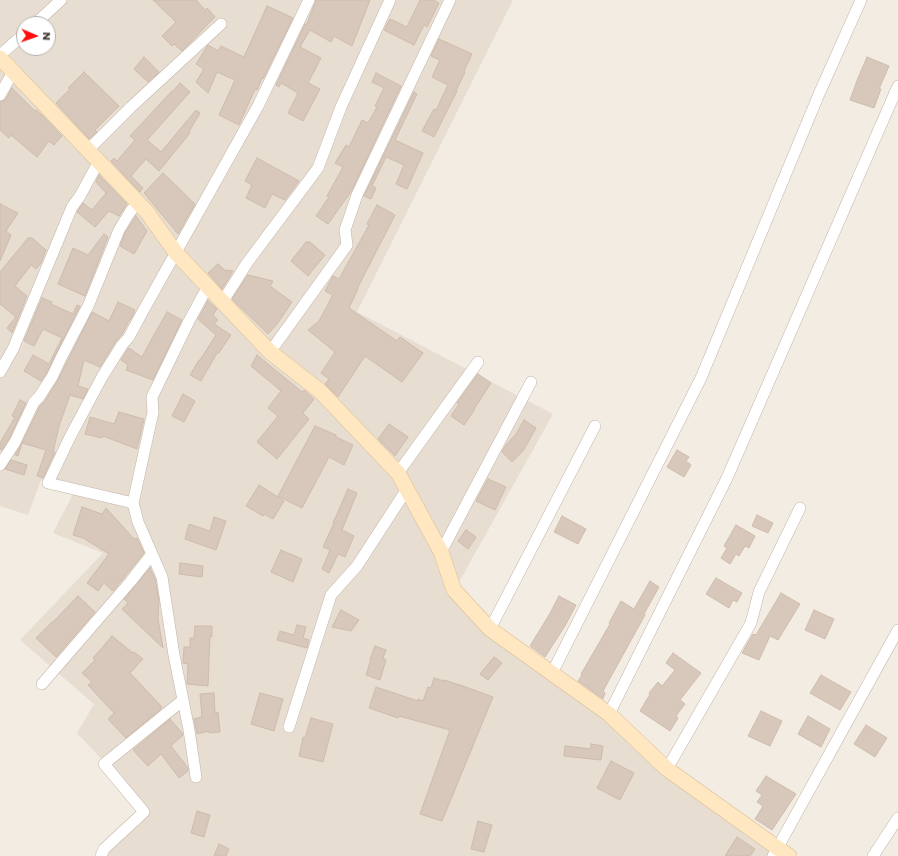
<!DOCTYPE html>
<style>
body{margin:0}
#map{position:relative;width:898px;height:856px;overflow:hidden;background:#f3ece3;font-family:Poppins,sans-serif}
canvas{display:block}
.north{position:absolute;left:16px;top:16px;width:40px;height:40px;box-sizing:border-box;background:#fff;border:1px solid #b5b1ad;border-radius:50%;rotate:92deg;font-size:11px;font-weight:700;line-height:16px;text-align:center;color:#453b33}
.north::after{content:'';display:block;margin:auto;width:14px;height:18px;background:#ff0f0e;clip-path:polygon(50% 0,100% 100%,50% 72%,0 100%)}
</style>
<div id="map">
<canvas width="898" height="856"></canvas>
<div class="north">N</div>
</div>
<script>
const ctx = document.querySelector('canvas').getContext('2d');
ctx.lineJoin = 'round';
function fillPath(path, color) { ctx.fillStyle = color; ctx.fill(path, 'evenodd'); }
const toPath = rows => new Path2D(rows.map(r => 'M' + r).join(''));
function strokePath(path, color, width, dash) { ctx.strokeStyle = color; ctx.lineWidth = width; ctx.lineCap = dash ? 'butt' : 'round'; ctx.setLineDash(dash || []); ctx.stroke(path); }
const residential = toPath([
 [0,0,513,0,357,312,553,414,454,591,490,629,789,856,98,856,147,807,77,733,94,704,20,640,103,553,53,533,76,488,41,480,28,515,0,506],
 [24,24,48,24,48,48,24,48]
]);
const building = toPath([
 [153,0,196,0,205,10,207,8,215,17,182,51,174,44,172,46,162,36,176,22,153,0],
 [316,0,370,0,352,46,334,36,331,42,310,30,300,47,321,58,308,83,320,89,303,121,288,113,298,93,281,83,279,87,276,85,305,24,307,24,316,0],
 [420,0,433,0,439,3,427,27,424,25,414,45,384,30,390,19,407,27,420,0],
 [267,6,293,18,263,79,262,78,257,90,255,89,239,125,219,115,235,80,217,72,208,93,196,82,204,69,196,64,208,45,218,51,221,46,244,57,267,6],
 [439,39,472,54,464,71,465,72,456,91,457,91,434,137,422,131,434,109,436,110,448,85,432,77,440,60,431,56,439,39],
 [144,57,159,72,148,82,134,69,144,57],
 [867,57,889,66,879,89,881,89,874,108,850,100,858,78,867,57],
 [84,72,119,106,95,130,97,132,89,139,56,103,70,89,68,88,84,72],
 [376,73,401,86,352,190,328,224,316,216,329,197,327,196,343,167,335,163,346,145,349,147,362,120,368,123,377,107,375,106,384,88,372,82,376,73],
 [180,83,190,92,147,140,161,152,196,110,200,113,189,132,190,133,159,171,146,159,131,176,143,188,140,192,111,161,114,158,117,161,135,140,130,136,172,91,173,91,180,83],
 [12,88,35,111,36,110,43,116,62,136,54,145,49,141,37,157,11,135,9,138,0,130,0,102,3,101,6,99,12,88],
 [414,92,417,94,395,140,423,153,407,189,396,184,404,165,386,157,372,186,376,188,371,199,364,196,414,92],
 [257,158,299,181,285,200,272,194,265,208,246,198,252,185,245,181,257,158],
 [163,173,195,204,178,234,144,193,163,173],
 [99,175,127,204,119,216,109,211,95,227,77,212,83,203,92,210,106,193,96,182,99,175],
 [0,204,18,213,6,231,11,235,0,261,0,204],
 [377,205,395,215,357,289,358,289,349,308,397,341,400,337,423,353,402,382,365,356,338,397,325,384,329,379,321,373,335,352,308,330,319,321,333,295,325,291,333,276,339,279,369,225,367,224,377,205],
 [136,216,147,231,134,254,120,246,125,233,136,216],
 [104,234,108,237,85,296,58,284,73,248,88,255,104,234],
 [28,238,32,238,46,250,41,263,36,269,31,265,15,286,27,296,12,333,7,328,16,317,0,304,0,272,28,238],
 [306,242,310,242,325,255,308,276,291,261,306,242],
 [218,264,226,271,227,270,233,271,222,289,208,273,218,264],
 [248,275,273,281,270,286,292,302,277,324,268,334,232,299,248,275],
 [42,298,52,302,51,304,73,314,77,305,80,306,46,374,41,381,24,371,33,355,49,364,62,338,43,329,34,346,24,341,42,298],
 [208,301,217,309,213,315,218,320,214,324,231,335,218,354,217,353,201,381,190,375,199,360,200,360,216,335,198,319,208,301],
 [118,302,135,310,131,319,130,319,122,334,116,341,100,367,84,360,78,386,88,389,83,399,70,395,59,426,53,452,55,452,43,478,37,476,46,450,22,443,18,456,15,455,21,445,40,406,45,401,58,380,92,312,109,321,118,302],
 [167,312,182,320,153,380,126,370,128,365,121,360,128,349,129,348,142,357,149,344,167,312],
 [257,355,302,392,304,390,314,399,303,413,309,419,277,459,257,442,278,416,268,408,281,391,251,366,257,355],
 [478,374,491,383,474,409,475,409,464,425,451,416,459,404,457,403,478,374],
 [183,394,195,401,184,422,172,416,183,394],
 [20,400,26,403,9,439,2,450,0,449,0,443,15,417,12,416,20,400],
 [119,412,144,419,137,449,103,436,102,438,85,434,90,417,114,424,119,412],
 [524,420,536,428,523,451,512,462,502,452,506,445,516,434,524,420],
 [389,424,408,437,395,456,378,439,389,424],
 [315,426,336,435,336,437,353,445,344,465,329,457,302,508,278,496,315,426],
 [677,450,689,457,686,461,691,465,684,477,667,467,677,450],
 [11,460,27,465,24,475,5,469,11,460],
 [488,479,506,487,495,510,476,501,488,479],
 [259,485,284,501,273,519,264,514,263,516,246,506,259,485],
 [348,489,357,493,342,530,354,536,345,557,338,554,329,573,322,569,330,550,323,547,334,523,333,523,348,489],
 [82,507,102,514,106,508,134,539,137,538,144,553,113,591,104,583,98,591,87,583,109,554,83,538,73,535,82,507],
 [757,515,773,523,768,533,752,526,757,515],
 [562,516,586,529,578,544,554,532,562,516],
 [214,517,226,521,216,550,185,539,189,524,210,531,214,517],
 [736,525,755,536,749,548,745,546,739,556,736,554,730,564,721,558,727,548,724,546,736,525],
 [466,530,476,537,468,549,458,541,466,530],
 [281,550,302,559,293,582,271,572,281,550],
 [180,563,203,566,202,577,179,574,180,563],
 [150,568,155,579,159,601,158,619,163,648,122,609,128,603,124,599,150,568],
 [716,578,742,593,737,602,733,600,729,608,706,594,716,578],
 [650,581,659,587,644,614,645,615,603,691,605,693,603,699,578,681,582,675,581,674,610,624,609,623,621,601,634,609,650,581],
 [781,593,800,604,778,640,770,636,759,660,742,653,753,634,756,635,781,593],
 [78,596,95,612,56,657,36,638,52,622,53,622,78,596],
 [559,596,576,605,565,626,545,657,530,646,549,615,559,596],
 [341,610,359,620,351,631,332,627,341,610],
 [814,610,834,619,825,639,805,630,814,610],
 [297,625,306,627,303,638,309,640,307,648,277,640,280,631,294,635,297,625],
 [195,626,212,626,212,637,210,636,208,686,187,684,188,664,183,663,184,647,190,647,190,638,194,638,195,626],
 [112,636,133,653,134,652,143,659,130,673,162,707,160,708,161,709,126,738,108,719,114,713,88,685,92,682,82,673,95,660,93,658,112,636],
 [375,646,386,650,383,658,386,660,380,680,366,675,371,659,370,659,375,646],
 [673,653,701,673,680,700,685,704,676,716,678,718,670,731,640,711,650,694,649,693,658,682,662,686,675,670,666,663,673,653],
 [494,657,502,663,488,680,480,674,494,657],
 [821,675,851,692,840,710,810,693,821,675],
 [434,678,444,681,444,680,463,686,493,697,442,821,420,814,450,730,399,716,398,718,369,708,376,687,418,701,418,699,423,701,428,687,431,688,434,678],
 [214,693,215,713,218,712,220,732,209,733,209,731,197,734,194,719,202,717,200,694,214,693],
 [260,693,283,699,274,731,251,724,260,693],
 [761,711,782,721,770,746,748,736,761,711],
 [808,716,830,729,821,747,798,734,808,716],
 [311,718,333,724,323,762,299,756,303,737,305,738,311,718],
 [170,719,182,733,183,735,171,746,188,768,188,771,179,778,161,754,148,766,133,750,170,719],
 [866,725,887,738,875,757,854,744,866,725],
 [591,744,603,746,601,760,564,756,565,746,591,749,591,744],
 [611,761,634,773,620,800,597,788,611,761],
 [766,776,796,794,772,830,755,819,763,806,757,802,762,795,756,791,766,776],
 [197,811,210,815,204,837,191,833,197,811],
 [478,821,492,825,484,852,471,849,478,821],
 [737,837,755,849,750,856,725,856,737,837],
 [219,844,229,849,226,856,214,856,219,844]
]);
const street = toPath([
 [35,24,61,0],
 [0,55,24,34],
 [0,95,13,72],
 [88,150,131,107,221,24],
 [223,301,247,263,318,168,341,107,390,0],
 [270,352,347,245,345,230,357,195,450,0],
 [0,372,13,349,72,207,80,196,99,161],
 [0,465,15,442,34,402,39,397,52,377,61,358,89,304,119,230,130,212,138,202],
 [398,473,478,362],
 [133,503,48,483,70,437,102,377,122,345,129,337,143,311,258,106,309,0],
 [441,552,531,382],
 [490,629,595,426],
 [552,673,701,378,819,94,861,0],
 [42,684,131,581,152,554],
 [609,714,727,478,898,86],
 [289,727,331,595,357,566,407,489],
 [667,769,751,623,759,592,800,508],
 [196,777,189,730,174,655,162,577,138,522,133,503,153,412,152,397,189,321,208,286],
 [101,856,104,849,144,812,104,764,183,700],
 [773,856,898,630],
 [873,856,898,818]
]);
const secondary = toPath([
 [0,58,147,212,176,253,270,352,320,391,398,473,441,552,454,590,490,629,609,714,667,769,789,856]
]);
fillPath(residential, '#e7ddd1');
fillPath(building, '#d7c8bb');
strokePath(building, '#cfbcab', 1);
strokePath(street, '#c1b5a9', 12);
strokePath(secondary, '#d8bc93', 16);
strokePath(street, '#fff', 11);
strokePath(secondary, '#ffe7c1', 15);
</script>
